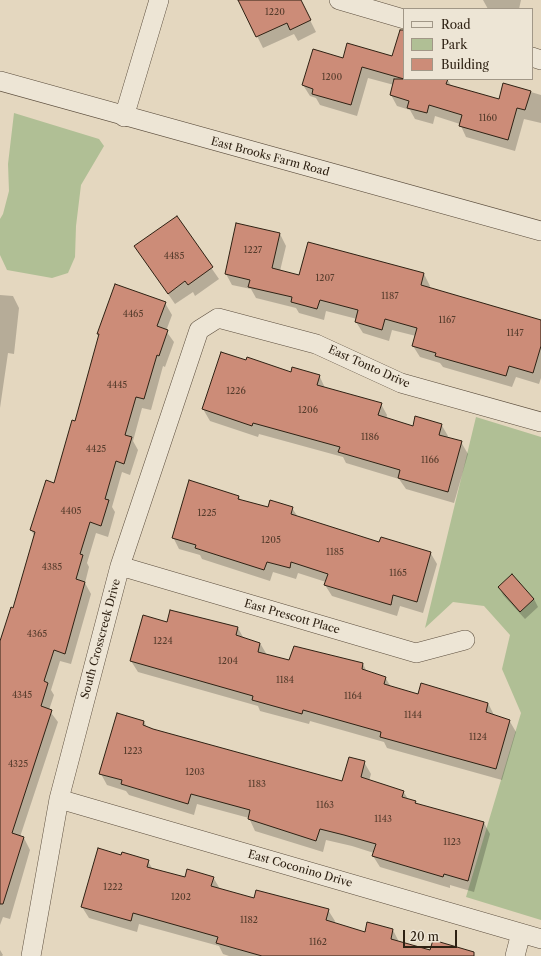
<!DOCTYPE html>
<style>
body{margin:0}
#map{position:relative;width:541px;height:956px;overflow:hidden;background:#e4d7bf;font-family:"Libre Caslon Text",serif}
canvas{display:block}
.legend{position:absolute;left:403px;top:8px;width:130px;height:72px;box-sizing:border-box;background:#ede5d5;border:1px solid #a19787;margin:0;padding:5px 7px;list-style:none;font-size:12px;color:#2e2113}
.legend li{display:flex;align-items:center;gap:8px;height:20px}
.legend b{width:20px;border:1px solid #a19787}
.scale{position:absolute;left:403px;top:930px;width:54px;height:18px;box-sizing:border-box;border:2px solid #2e2113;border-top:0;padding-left:5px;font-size:12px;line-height:14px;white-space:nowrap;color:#2e2113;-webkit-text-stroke:3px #ede5d5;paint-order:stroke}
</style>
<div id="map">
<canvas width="541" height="956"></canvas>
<ul class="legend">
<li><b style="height:5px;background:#ede5d5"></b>Road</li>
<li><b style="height:11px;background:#b0bf95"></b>Park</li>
<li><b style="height:11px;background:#cc8c78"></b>Building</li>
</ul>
<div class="scale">20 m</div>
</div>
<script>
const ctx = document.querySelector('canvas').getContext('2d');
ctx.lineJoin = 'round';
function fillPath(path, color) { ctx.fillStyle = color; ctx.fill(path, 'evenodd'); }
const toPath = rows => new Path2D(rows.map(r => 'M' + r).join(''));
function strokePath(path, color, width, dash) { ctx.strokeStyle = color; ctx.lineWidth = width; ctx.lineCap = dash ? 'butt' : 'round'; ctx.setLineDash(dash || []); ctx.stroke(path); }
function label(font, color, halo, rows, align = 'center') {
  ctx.font = font + ' "Libre Caslon Text",serif'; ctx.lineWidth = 3; ctx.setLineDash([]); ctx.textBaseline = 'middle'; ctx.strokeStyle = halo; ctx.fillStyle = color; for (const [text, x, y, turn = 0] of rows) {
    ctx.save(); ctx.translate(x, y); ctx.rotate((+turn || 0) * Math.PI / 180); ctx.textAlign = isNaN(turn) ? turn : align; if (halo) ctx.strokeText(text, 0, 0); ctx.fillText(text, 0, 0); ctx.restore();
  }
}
const green = toPath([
 [14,113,99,139,104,146,81,185,76,226,75,257,68,273,52,278,7,270,0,255,0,219,3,214,9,191,8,164],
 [476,417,541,437,541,920,466,897,521,713,502,669,510,635,484,606,453,602,425,628]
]);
const shadow = toPath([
 [239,0,300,0,316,32,298,41,294,34,263,48],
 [483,0,521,0,519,9,488,9],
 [404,56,404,79,447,79,452,87,500,100,504,84,541,95,541,123,524,119,515,151,466,137,460,124,435,116,433,124,415,119,410,110,397,106,391,95,394,85,368,78,357,116,320,105,316,98,310,96,303,85,344,59],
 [176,217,219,279,195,296,193,292,175,304,135,246],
 [280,234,286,246,280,271,299,276,424,274,430,286,429,288,541,321,541,378,539,384,516,377,512,387,443,367,440,363,420,357,413,346,416,336,392,330,389,341,363,333,356,322,357,319,326,311,324,320,299,313,296,308,256,298,251,289,232,285,226,274],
 [0,295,13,296,19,308,14,354,8,353,0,408],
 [165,303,172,315,166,331,174,342,165,367,163,366,151,410,142,408,133,441,138,450,130,475,122,472,112,507,115,512,108,537,96,533,87,563,89,567,85,583,91,594,71,664,60,661,51,690,54,695,49,710,58,722,20,837,24,838,30,850,10,919,3,917,0,925,0,645,14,609,35,537,31,530,55,484,75,422,100,336,98,334],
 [246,361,292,373,319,375,325,388,381,404,387,415,386,419,413,427,441,424,448,436,447,438,461,442,468,454,454,503,406,489,399,479,346,463,343,457,259,434,258,437,210,421,203,409],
 [239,497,241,501,268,508,292,508,298,517,380,544,430,552,437,564,423,613,400,606,397,616,332,596,325,585,326,582,298,573,296,579,273,572,270,581,202,559,200,555,179,549,173,537],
 [512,576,534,599,538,607,525,619,503,595,499,587],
 [213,621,238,628,244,639,260,643,267,655,290,662,363,664,367,672,385,677,391,687,419,695,488,703,494,715,509,720,516,732,502,780,387,748,384,742,310,721,309,724,260,711,258,706,138,672,131,661,168,623,212,623],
 [144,721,147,728,343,782,364,762,371,774,369,781,403,791,408,799,415,801,417,804,484,823,490,834,474,892,450,885,450,888,380,867,373,856,374,853,352,846,326,840,323,852,255,831,249,818,197,804,194,815,129,795,126,791,107,785,101,774],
 [122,856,148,861,153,870,186,879,213,877,220,889,255,899,328,910,335,921,334,924,365,933,393,930,399,942,431,951,463,956,229,956,223,954,219,946,139,924,137,932,89,918,82,907],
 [0,950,3,955,2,956,0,956]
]);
const building = toPath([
 [238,0,301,0,311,20,290,30,287,23,256,37,238,0],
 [400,30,404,30,404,79,362,67,351,105,312,94,313,89,302,85,313,49,343,58,347,43,392,56,400,30],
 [394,79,448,79,446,84,499,99,503,83,531,91,525,110,517,108,508,140,459,126,462,115,429,105,427,113,407,108,409,101,390,95,394,79],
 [177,216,213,267,188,285,185,281,168,294,134,246,177,216],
 [236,223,280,233,272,268,299,275,308,242,424,273,421,285,541,320,541,346,533,373,509,366,506,376,435,356,436,353,412,346,417,328,385,319,382,330,355,322,358,310,320,300,317,309,291,302,292,297,248,287,250,280,225,274,236,223],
 [115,284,166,302,157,326,168,330,159,356,157,355,144,399,136,397,125,435,132,437,124,464,116,461,105,499,109,500,101,526,90,522,80,554,83,555,76,579,85,582,65,654,54,650,44,681,48,683,41,706,52,710,12,833,24,837,3,904,0,904,0,641,11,607,13,608,35,532,30,530,46,480,54,483,72,420,75,421,99,334,97,334,115,284],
 [221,352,246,360,247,357,291,372,292,367,320,375,317,385,382,403,378,415,413,426,415,416,442,424,439,435,462,441,448,492,398,478,400,470,338,452,340,447,253,423,252,426,202,409,221,352],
 [189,480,239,496,238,499,268,507,270,500,293,507,291,514,379,542,381,537,431,552,417,602,393,595,391,605,324,585,328,574,291,562,290,568,267,562,264,570,195,548,196,545,172,538,189,480],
 [512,574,534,599,520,612,498,587,512,574],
 [170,610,238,627,236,635,260,643,258,652,289,660,294,646,363,663,362,669,386,677,384,684,418,694,421,683,488,703,486,712,510,720,496,769,380,737,381,732,303,710,302,714,252,700,253,696,130,661,143,615,167,622,170,610],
 [117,713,144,721,143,725,153,729,342,781,349,757,365,761,361,777,404,791,402,797,416,801,415,803,484,822,468,881,444,874,443,877,372,856,376,844,344,835,320,829,316,841,248,819,250,810,191,794,188,804,121,784,122,780,99,774,117,713],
 [98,848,121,855,122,852,149,860,147,867,185,877,187,869,214,877,211,886,254,898,256,890,329,909,326,920,365,932,367,922,393,929,391,939,430,950,433,940,474,952,474,956,262,956,216,943,218,937,133,913,131,921,81,907,98,848]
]);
const minor = toPath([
 [339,0,404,19],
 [532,57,541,60],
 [0,81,541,231],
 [124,117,159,0],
 [120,566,416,653,465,640],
 [59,799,541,939],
 [31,956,59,799,120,566,199,330,218,318,316,344,401,383,541,422],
 [515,956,521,933]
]);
const numberNames = [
 ["1220",275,12],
 ["1200",332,77],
 ["1160",488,118],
 ["1227",253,250],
 ["4485",174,256],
 ["1207",325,278],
 ["1187",390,296],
 ["4465",133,314],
 ["1167",447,320],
 ["1147",515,333],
 ["4445",117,385],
 ["1226",236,391],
 ["1206",308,410],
 ["1186",370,437],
 ["4425",96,449],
 ["1166",430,460],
 ["4405",71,511],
 ["1225",207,513],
 ["1205",271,540],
 ["1185",335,552],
 ["4385",52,567],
 ["1165",398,573],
 ["4365",37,634],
 ["1224",163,641],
 ["1204",228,661],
 ["1184",285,680],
 ["4345",22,695],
 ["1164",353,696],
 ["1144",413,715],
 ["1124",478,737],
 ["1223",133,751],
 ["4325",18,764],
 ["1203",195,772],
 ["1183",257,784],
 ["1163",325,805],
 ["1143",383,819],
 ["1123",452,842],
 ["1222",113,887],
 ["1202",181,897],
 ["1182",249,920],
 ["1162",318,942]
];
const streetNames = [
 ["East Brooks Farm Road",270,157,15],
 ["East Tonto Drive",369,367,24],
 ["East Prescott Place",292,617,16],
 ["South Crosscreek Drive",101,639,-75],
 ["East Coconino Drive",300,869,16]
];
fillPath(green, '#b0bf95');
fillPath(shadow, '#0003');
fillPath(building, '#cc8c78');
strokePath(building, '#2e2113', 1);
strokePath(minor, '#5c4e3e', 20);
strokePath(minor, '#ede5d5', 19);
label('9px', '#563c2c', null, numberNames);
label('11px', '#2e2113', '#ede5d5', streetNames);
</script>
